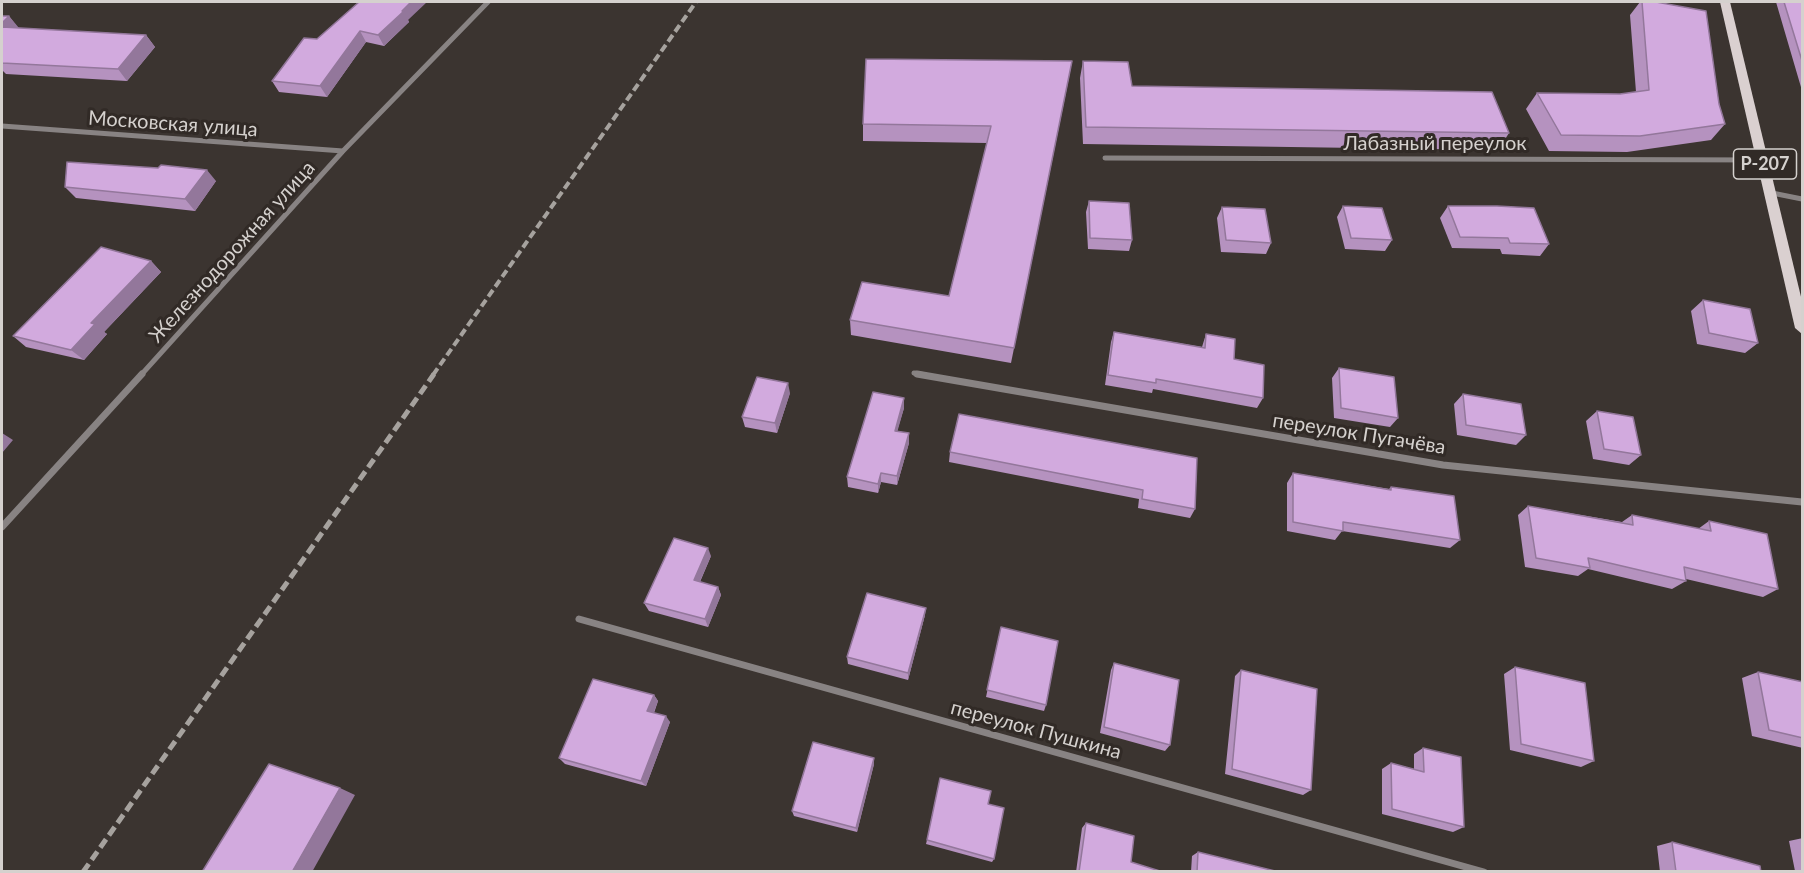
<!DOCTYPE html>
<meta charset="utf-8">
<style>
body{margin:0}
#map{position:relative;width:1804px;height:873px;overflow:hidden;background:#3b3430;font-family:Lato,sans-serif}
canvas{display:block}
.frame{position:absolute;inset:0;border:3px solid #d5d1ce;pointer-events:none}
</style>
<div id="map">
<canvas width="1804" height="873"></canvas>
<div class="frame"></div>
</div>
<script>
const ctx = document.querySelector('canvas').getContext('2d');
ctx.lineJoin = 'round';
const toPath = rows => new Path2D(rows.map(r => 'M' + r).join(''));
function strokePath(path, color, width, dash) { ctx.strokeStyle = color; ctx.lineWidth = width; ctx.lineCap = dash ? 'butt' : 'round'; ctx.setLineDash(dash || []); ctx.stroke(path); }
function fillPath(path, color) { ctx.fillStyle = color; ctx.fill(path, 'evenodd'); }
function label(font, color, halo, rows, align = 'center') {
  ctx.font = font + ' Lato,sans-serif'; ctx.lineWidth = 6; ctx.setLineDash([]); ctx.textBaseline = 'middle'; ctx.strokeStyle = halo; ctx.fillStyle = color; for (const [text, x, y, turn = 0] of rows) {
    ctx.save(); ctx.translate(x, y); ctx.rotate((+turn || 0) * Math.PI / 180); ctx.textAlign = isNaN(turn) ? turn : align; if (halo) ctx.strokeText(text, 0, 0); ctx.fillText(text, 0, 0); ctx.restore();
  }
}
const minorFar1 = toPath([
 [2,126,343,151],
 [1105,158,1764,160],
 [1772,193,1802,199],
 [914,373,926,375],
 [141,375,343,151,488,2]
]);
const minor = toPath([
 [917,374,1443,465,1802,502],
 [2,527,142,374],
 [579,619,1484,872]
]);
const primary = toPath([
 [1720,2,1730,2,1802,301,1802,334,1795,328,1720,2]
]);
const railFar1 = toPath([
 [433,375,696,2]
]);
const rail = toPath([
 [83,872,434,374]
]);
const wall = toPath([
 [1640,2,1656,2,1719,104,1725,124,1711,140,1627,152,1549,151,1526,109,1537,93,1620,94,1636,92,1630,15],
 [1776,2,1803,2,1803,94],
 [2,16,9,16,18,28,146,35,155,47,127,81,6,74,2,70],
 [408,20,409,22,384,46,366,42,327,97,279,92,272,81,317,39],
 [1072,61,1011,363,851,335,850,320,949,296,987,143,863,141,863,124],
 [1083,61,1132,86,1509,133,1498,150,1083,144,1080,78],
 [216,181,195,211,76,198,65,187],
 [1089,201,1132,240,1129,251,1088,249,1086,212],
 [1343,206,1392,240,1385,251,1345,249,1337,217],
 [1448,206,1549,244,1540,256,1502,254,1500,249,1452,248,1440,218],
 [1222,207,1271,243,1266,254,1221,252,1217,218],
 [151,261,161,272,104,332,107,334,84,360,26,347,13,336],
 [1703,300,1758,343,1745,353,1697,344,1691,311],
 [1114,332,1202,347,1206,334,1234,359,1263,398,1257,408,1153,389,1152,393,1105,385,1111,342],
 [1339,368,1398,418,1390,427,1334,418,1332,378],
 [790,393,777,433,745,427,742,417],
 [1463,394,1526,435,1516,445,1457,435,1454,404],
 [904,398,904,408,897,431,909,433,909,443,897,485,881,482,878,493,848,487,847,477],
 [1597,411,1641,455,1629,465,1593,459,1586,421],
 [950,452,1197,458,1195,509,1190,518,1138,508,1139,499,949,462],
 [1293,473,1389,489,1391,487,1460,540,1450,548,1342,531,1335,540,1287,531,1287,483],
 [1528,506,1622,522,1632,515,1698,529,1709,521,1778,589,1763,597,1686,579,1686,581,1672,589,1588,569,1578,576,1525,567,1518,515],
 [711,556,700,582,718,587,721,595,708,627,649,611,644,603],
 [925,615,908,680,848,664,847,657],
 [1001,627,1046,705,1044,711,986,697],
 [1114,663,1170,745,1165,751,1100,733,1111,670],
 [1515,667,1594,761,1581,767,1510,750,1504,674],
 [1241,670,1311,790,1303,795,1225,774,1235,676],
 [1758,672,1803,682,1803,748,1752,736,1742,678],
 [654,695,658,701,654,713,670,722,646,786,565,764,559,758],
 [1423,748,1464,827,1453,832,1382,814,1382,769,1391,763,1414,769,1414,754],
 [874,764,857,832,794,816,792,811],
 [988,804,994,859,992,862,926,844,927,840],
 [1086,823,1131,862,1163,872,1076,872,1082,828],
 [1803,838,1803,872,1788,872,1795,871,1789,841],
 [1672,842,1761,872,1660,872,1657,846],
 [1198,852,1279,872,1191,872,1192,856]
]);
const shadedWall = toPath([
 [411,2,427,2,408,20,409,22,384,46,378,35],
 [9,16,19,28,2,30,2,23],
 [360,31,366,42,327,97,320,86],
 [146,35,155,47,127,81,118,69],
 [1072,61,1069,78,1011,363,1014,348],
 [207,170,216,181,195,211,185,199],
 [151,261,161,272,104,332,107,334,84,360,71,350,91,323],
 [788,383,790,393,777,433,775,423],
 [904,398,904,408,895,440,895,431],
 [2,433,13,440,2,453],
 [909,433,909,443,897,485,897,476],
 [881,473,881,482,878,493,878,484],
 [708,548,711,556,697,588,694,580],
 [718,587,721,595,708,627,705,619],
 [926,608,925,615,908,680,908,673],
 [654,695,658,701,652,717,647,711],
 [666,716,670,722,646,786,641,781],
 [874,758,874,764,857,832,856,828],
 [340,788,355,795,312,872,292,872]
]);
const building = toPath([
 [359,2,411,2,402,11,404,11,378,35,360,31,320,86,272,81,304,38,317,39,359,2],
 [1642,2,1656,2,1706,11,1719,104,1725,124,1640,136,1561,135,1537,93,1620,94,1649,90,1642,2],
 [1784,2,1803,2,1803,64,1784,2],
 [2,16,9,16,2,23,2,16],
 [2,27,146,35,118,69,2,63,2,27],
 [866,59,1072,61,1014,348,850,320,862,282,949,296,991,126,863,124,866,59],
 [1083,61,1128,62,1132,86,1492,92,1509,133,1086,127,1083,61],
 [67,162,158,168,161,165,207,170,185,199,65,187,67,162],
 [1089,201,1129,203,1132,240,1090,238,1089,201],
 [1343,206,1382,208,1392,240,1351,238,1343,206],
 [1448,206,1497,206,1534,208,1549,244,1510,243,1508,238,1460,237,1448,206],
 [1222,207,1265,209,1271,243,1226,240,1222,207],
 [101,247,151,261,91,323,95,324,71,350,13,336,101,247],
 [1703,300,1750,309,1758,343,1709,333,1703,300],
 [1114,332,1205,348,1206,334,1235,339,1234,359,1264,365,1263,398,1156,379,1156,383,1108,375,1114,332],
 [1339,368,1394,377,1398,418,1341,408,1339,368],
 [757,377,788,383,775,423,742,417,757,377],
 [873,392,904,398,895,431,909,433,897,476,881,473,878,484,847,477,873,392],
 [1463,394,1521,404,1526,435,1466,425,1463,394],
 [1597,411,1633,417,1641,455,1604,449,1597,411],
 [959,414,1197,458,1195,509,1142,499,1143,490,950,452,959,414],
 [1293,473,1391,490,1391,487,1454,496,1460,540,1343,522,1343,531,1293,522,1293,473],
 [1528,506,1633,525,1632,515,1711,531,1709,521,1767,534,1778,589,1684,567,1686,581,1588,558,1590,568,1536,558,1528,506],
 [674,538,708,548,694,580,718,587,705,619,644,603,674,538],
 [867,593,926,608,908,673,847,657,867,593],
 [1001,627,1058,641,1046,705,987,690,1001,627],
 [1114,663,1179,680,1170,745,1104,727,1114,663],
 [1515,667,1585,683,1594,761,1521,744,1515,667],
 [1241,670,1317,689,1311,790,1232,769,1241,670],
 [1758,672,1803,682,1803,738,1769,730,1758,672],
 [593,679,654,695,647,711,666,716,641,781,559,758,593,679],
 [813,742,874,758,856,828,792,811,813,742],
 [1423,748,1461,757,1464,827,1392,809,1391,763,1424,772,1423,748],
 [269,764,340,788,292,872,202,872,269,764],
 [940,778,991,791,988,804,1004,808,994,859,927,840,940,778],
 [1086,823,1134,836,1131,862,1163,872,1079,872,1086,823],
 [1672,842,1760,866,1761,872,1676,872,1672,842],
 [1198,852,1279,872,1197,872,1198,852]
]);
const shields = [
 [1765,164,63]
];
const shieldNames = [
 ["Р-207",1765,164]
];
const streetNames = [
 ["Московская улица",173,124,4],
 ["Лабазный переулок",1435,144],
 ["Железнодорожная улица",232,252,-48],
 ["переулок Пугачёва",1359,434,9],
 ["переулок Пушкина",1036,730,15]
];
strokePath(minorFar1, '#888383', 5);
strokePath(minor, '#888383', 7);
fillPath(primary, '#dad0d0');
strokePath(railFar1, '#a6a29e', 4, [8, 4]);
strokePath(rail, '#a6a29e', 5, [10, 5]);
fillPath(wall, '#b592bf');
fillPath(shadedWall, '#93779b');
fillPath(building, '#d2aade');
strokePath(building, '#93779b', 1.5);
for (const [x, y, w] of shields) { const box = new Path2D(); box.roundRect(x - w / 2, y - 15, w, 30, 4.5); ctx.fillStyle = '#312a26'; ctx.fill(box); strokePath(box, '#d5d1ce', 1.5); }
label('bold 18px', '#d5d1ce', null, shieldNames);
label('20px', '#d5d1ce', '#312a26', streetNames);
</script>
